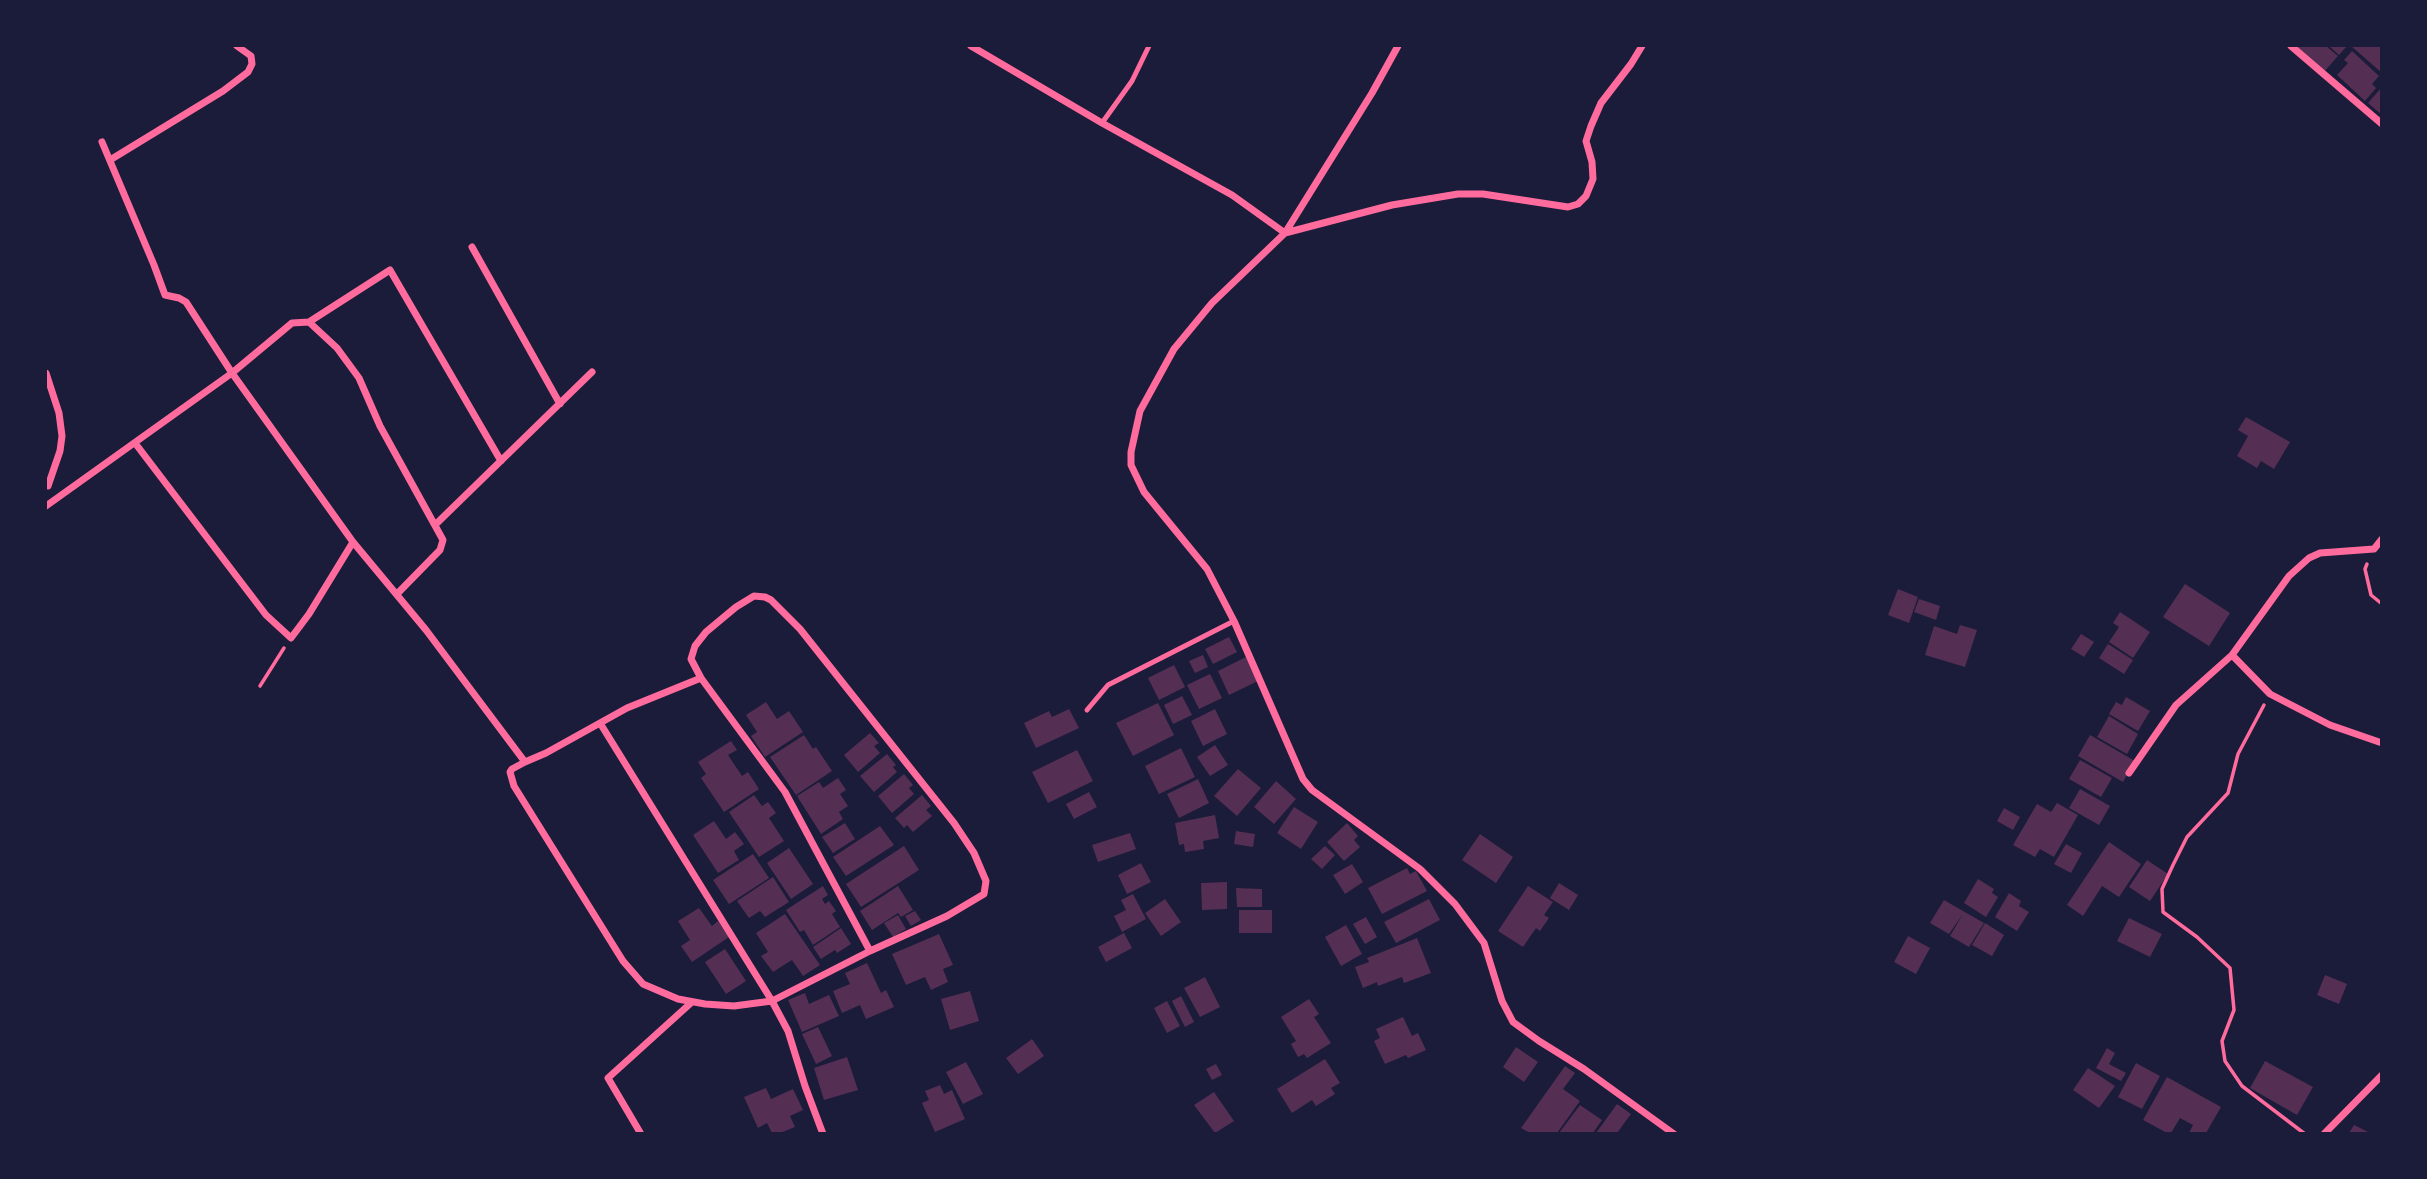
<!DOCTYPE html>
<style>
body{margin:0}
#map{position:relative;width:2427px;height:1179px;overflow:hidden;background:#1b1b3a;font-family:"PT Sans",sans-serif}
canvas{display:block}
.frame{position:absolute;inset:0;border:47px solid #1b1b3a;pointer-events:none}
</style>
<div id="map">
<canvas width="2427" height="1179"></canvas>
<div class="frame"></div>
</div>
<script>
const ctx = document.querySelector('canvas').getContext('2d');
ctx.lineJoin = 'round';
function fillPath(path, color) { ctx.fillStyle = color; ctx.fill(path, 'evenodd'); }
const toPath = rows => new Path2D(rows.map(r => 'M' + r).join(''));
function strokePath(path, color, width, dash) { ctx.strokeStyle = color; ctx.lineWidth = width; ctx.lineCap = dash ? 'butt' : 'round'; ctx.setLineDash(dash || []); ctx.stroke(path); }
const building = toPath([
 [2293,46,2326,46,2338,56,2323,73],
 [2329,46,2347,46,2339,55],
 [2351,46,2382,46,2382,73],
 [2352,51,2379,76,2372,84,2376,88,2365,101,2337,75,2348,63,2344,60],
 [2382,87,2382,115,2368,103],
 [2246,417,2290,442,2274,469,2261,461,2257,468,2237,456,2248,436,2238,430],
 [2185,584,2230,613,2209,646,2163,617],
 [1898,589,1918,597,1909,623,1888,615],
 [1919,599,1940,606,1936,620,1914,612],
 [2120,612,2150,632,2133,658,2109,642,2119,627,2113,623],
 [1960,625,1977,630,1965,667,1925,655,1934,626,1957,634],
 [2081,634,2094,642,2084,657,2071,649],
 [1229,637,1237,652,1213,664,1205,649],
 [2108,644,2133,660,2124,674,2099,658],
 [1203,655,1208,667,1195,673,1189,661],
 [1246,657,1258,681,1229,695,1218,671],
 [1174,665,1185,687,1159,700,1148,678],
 [1210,674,1222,698,1199,709,1187,685],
 [1182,696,1192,715,1173,724,1164,705],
 [2126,697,2150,711,2138,731,2109,714,2116,702,2122,705],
 [766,702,777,719,789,711,803,732,765,757,751,736,757,732,746,715],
 [1158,703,1174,735,1133,756,1116,723],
 [1069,709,1079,728,1036,748,1024,723,1049,711,1052,717],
 [1215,709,1227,734,1203,746,1191,721],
 [2109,716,2138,734,2127,754,2097,737],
 [870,733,879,743,874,746,880,753,858,772,844,755],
 [804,735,813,749,816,747,832,771,796,795,770,757],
 [2090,735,2135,761,2123,782,2078,756],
 [731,741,737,750,728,755,742,776,748,772,759,789,724,812,701,778,706,774,698,762],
 [1215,745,1228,765,1210,776,1197,757],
 [1181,748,1195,777,1159,794,1145,766],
 [1077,750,1093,781,1048,803,1032,772],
 [887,754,896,765,893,767,897,772,874,792,860,776],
 [2080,760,2112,778,2101,797,2069,779],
 [1238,769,1261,788,1237,816,1214,796],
 [904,774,913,785,909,788,914,794,892,813,878,796],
 [838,778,846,790,840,794,848,806,839,812,843,819,821,834,797,796,819,782,823,788],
 [1198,779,1209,803,1179,818,1167,794],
 [1276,781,1296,799,1274,824,1254,807],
 [2080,789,2110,806,2099,825,2069,808],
 [1089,792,1097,807,1074,819,1066,804],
 [754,795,762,806,768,802,776,813,769,818,784,841,759,857,729,812],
 [922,795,931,806,926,810,932,816,913,832,907,825,904,828,895,818],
 [2057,803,2078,815,2054,857,2040,849,2035,857,2013,845,2037,804,2051,812],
 [1294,807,1318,822,1301,849,1277,833],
 [2004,808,2020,817,2013,830,1997,821],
 [1215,815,1219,838,1203,841,1204,849,1185,852,1184,844,1179,845,1175,823],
 [714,821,726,839,735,832,744,844,734,851,739,860,718,873,693,835],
 [845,823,855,839,833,853,822,837],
 [1347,823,1358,836,1354,840,1360,847,1344,861,1327,842],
 [880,826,894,845,846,876,833,857],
 [1236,831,1255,834,1253,847,1234,844],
 [1130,833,1136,849,1098,862,1092,845],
 [1480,834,1513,857,1496,883,1462,860],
 [2109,842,2141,864,2119,897,2102,886,2083,916,2067,905],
 [2066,844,2082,853,2071,873,2054,864],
 [904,846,919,870,861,907,846,884],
 [1325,846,1335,855,1322,869,1311,859],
 [789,848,813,884,791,899,767,863],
 [753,854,769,878,729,904,713,880],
 [2147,860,2168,874,2150,901,2129,887],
 [1141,863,1151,882,1127,894,1118,875],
 [1352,864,1363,882,1345,894,1333,875],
 [1407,868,1410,874,1416,871,1427,891,1382,914,1368,888],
 [773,877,789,902,765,917,760,911,749,918,737,901],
 [1978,879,1994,889,1992,893,1998,897,1986,917,1964,903],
 [1227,882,1227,909,1202,910,1201,883],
 [1559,883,1578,895,1569,910,1550,898],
 [823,886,828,895,822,899,825,904,829,901,836,911,832,914,840,927,813,945,804,930,800,932,786,910],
 [898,886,913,910,901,917,898,913,872,930,860,911],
 [1528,886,1553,902,1544,915,1549,918,1540,931,1536,928,1523,947,1498,931],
 [1236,888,1262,889,1262,907,1237,907],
 [2009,893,2021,901,2019,906,2029,912,2017,931,1995,917],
 [1133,894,1146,919,1122,932,1114,916,1126,910,1121,900],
 [1165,899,1181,922,1161,936,1145,913],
 [1429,899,1440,920,1396,943,1384,922],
 [1944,900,1984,923,1969,947,1950,936,1963,914,1949,934,1930,923],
 [699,908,712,926,718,921,729,937,692,962,681,946,690,940,678,921],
 [1239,910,1272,910,1272,933,1239,933],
 [915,911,921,920,911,926,905,916],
 [785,914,820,965,803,976,792,960,773,972,761,956,768,952,756,933],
 [898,915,906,929,893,937,884,923],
 [1366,917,1377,937,1365,944,1353,924],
 [2129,918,2162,934,2150,957,2117,941],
 [1985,923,2004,935,1992,956,1972,945],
 [1346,925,1362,954,1341,966,1325,937],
 [841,928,851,944,837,953,835,950,821,959,813,947],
 [1124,933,1132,948,1106,962,1098,947],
 [939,934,953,965,943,969,948,982,931,990,925,977,906,985,892,954],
 [1908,936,1930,948,1916,974,1894,962],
 [1417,938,1431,973,1404,983,1402,977,1378,986,1377,982,1363,988,1355,967,1369,962,1367,958],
 [725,949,746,981,726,994,705,962],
 [867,963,881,993,886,990,894,1007,866,1019,860,1005,842,1013,833,991,850,984,845,973],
 [2325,975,2347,984,2339,1004,2317,995],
 [1205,977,1220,1007,1200,1017,1184,988],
 [970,991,979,1021,950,1030,941,999],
 [805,993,809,1004,829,995,839,1016,802,1032,788,1000],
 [1181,996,1194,1022,1185,1027,1172,1001],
 [1309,999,1319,1014,1314,1017,1331,1043,1307,1058,1304,1054,1298,1057,1291,1044,1296,1041,1281,1017],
 [1167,1001,1180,1026,1167,1033,1154,1008],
 [1403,1017,1412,1036,1418,1033,1426,1050,1408,1058,1406,1055,1385,1064,1374,1041,1380,1038,1376,1029],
 [818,1027,832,1056,816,1064,802,1034],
 [1032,1039,1044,1056,1018,1074,1006,1058],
 [1516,1047,1538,1062,1524,1082,1503,1067],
 [2107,1048,2115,1053,2109,1064,2126,1073,2121,1081,2096,1068],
 [847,1057,858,1090,824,1100,814,1068],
 [1325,1059,1340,1083,1331,1088,1335,1094,1316,1106,1312,1100,1292,1113,1277,1089],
 [2265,1061,2313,1087,2297,1115,2250,1088],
 [966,1062,983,1094,963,1104,946,1072],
 [2136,1063,2160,1076,2142,1109,2118,1097],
 [1216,1064,1222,1075,1212,1080,1206,1069],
 [1565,1066,1575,1073,1563,1089,1580,1101,1557,1133,1530,1133,1521,1128],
 [2088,1068,2115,1086,2099,1108,2073,1090],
 [2167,1077,2221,1107,2206,1133,2189,1133,2193,1125,2180,1118,2171,1133,2167,1133,2143,1120],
 [940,1085,944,1094,952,1090,965,1119,935,1132,922,1103,929,1100,925,1091],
 [766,1088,771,1099,793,1089,803,1110,790,1116,795,1127,780,1133,772,1133,767,1123,758,1128,744,1097],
 [1214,1092,1234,1121,1215,1133,1194,1105],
 [1617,1104,1631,1114,1617,1133,1596,1133],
 [1580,1105,1602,1120,1593,1133,1559,1133],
 [2354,1125,2370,1133,2349,1133]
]);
const path = toPath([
 [2367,564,2365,569,2371,595,2382,604],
 [260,686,284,648],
 [2264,705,2238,754,2228,793,2187,837,2173,865,2162,889,2163,912,2197,937,2230,968,2234,1010,2222,1041,2225,1061,2242,1086,2305,1134]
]);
const service = toPath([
 [1102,123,1132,81,1149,46],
 [1087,710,1108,685,1234,621]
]);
const minor = toPath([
 [971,46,1102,123,1232,195,1285,233,1392,205,1458,194,1483,194,1568,207,1578,204,1586,196,1593,179,1592,162,1586,141,1591,126,1601,103,1631,64,1642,46],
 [1398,46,1372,93,1285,233,1212,303,1174,349,1140,411,1131,452,1131,465,1144,492,1207,569,1234,621,1303,779,1312,790,1420,869,1455,904,1484,943,1502,1001,1513,1022,1539,1041,1584,1069,1674,1134],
 [2291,46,2382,124],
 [102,142,154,265,165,295,179,298,186,302,232,373,353,542,426,630,525,762,546,753,627,708,701,678,785,792,870,951],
 [110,160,223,91,248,72,252,64,251,56,237,46],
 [472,247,560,404],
 [309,322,390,270,501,461],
 [46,373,59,413,62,436,60,451,48,486],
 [135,443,266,615,291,638,309,614,353,542],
 [46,506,232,373,292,323,309,322,337,348,359,378,380,426,443,540,440,550,397,594],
 [435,525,592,372],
 [2232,655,2270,694,2330,725,2382,743],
 [600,723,772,1001,788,1031,805,1086,823,1134],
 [525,762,512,769,510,772,514,786,623,961,643,984,678,999,705,1004,734,1006,772,1001,870,951,947,916,984,894,986,881,974,853,954,823,800,629,771,600,765,597,754,596,736,607,706,632,695,646,691,659,701,678],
 [2129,773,2176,705,2232,655,2289,576,2309,558,2320,553,2374,549,2382,539],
 [641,1134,608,1078,692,1002],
 [2324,1134,2382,1075]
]);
fillPath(building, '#542f53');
strokePath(path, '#ff6b9d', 3.5);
strokePath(service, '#ff6b9d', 5);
strokePath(minor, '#ff6b9d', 7);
</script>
